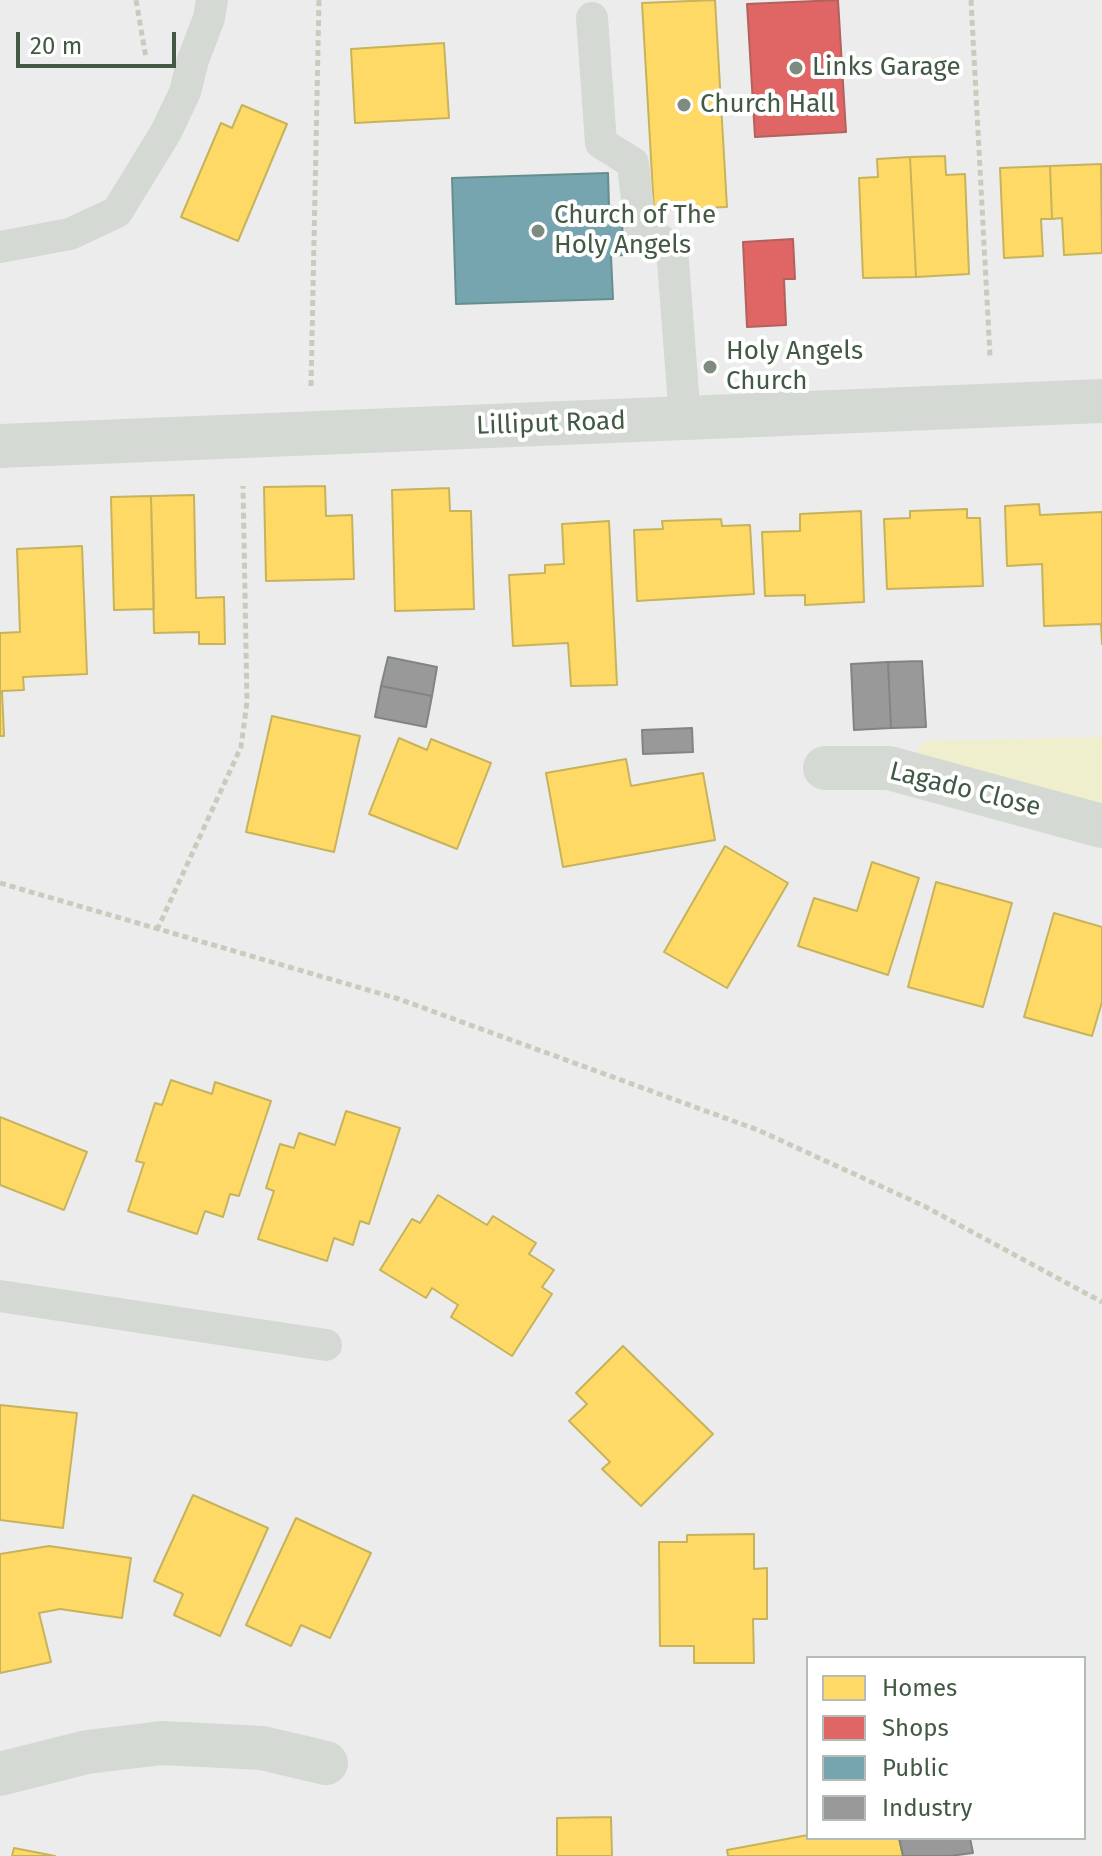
<!DOCTYPE html>
<style>
body{margin:0}
#map{position:relative;width:1102px;height:1856px;overflow:hidden;background:#edeced;font-family:"Fira Sans",sans-serif}
canvas{display:block}
.legend{position:absolute;left:806px;top:1656px;width:280px;height:184px;box-sizing:border-box;background:#fff;border:2px solid #b3bdb4;margin:0;padding:10px 14px;list-style:none;font-size:24px;color:#425944}
.legend li{display:flex;align-items:center;gap:16px;height:40px}
.legend b{width:40px;border:2px solid #b3bdb4}
.scale{position:absolute;left:16px;top:32px;width:160px;height:36px;box-sizing:border-box;border:4px solid #425944;border-top:0;padding-left:10px;font-size:24px;line-height:28px;white-space:nowrap;color:#425944;-webkit-text-stroke:6px #fff;paint-order:stroke}
</style>
<div id="map">
<canvas width="1102" height="1856"></canvas>
<ul class="legend">
<li><b style="height:22px;background:#ffd966"></b>Homes</li>
<li><b style="height:22px;background:#e06666"></b>Shops</li>
<li><b style="height:22px;background:#76a5af"></b>Public</li>
<li><b style="height:22px;background:#999"></b>Industry</li>
</ul>
<div class="scale">20 m</div>
</div>
<script>
const ctx = document.querySelector('canvas').getContext('2d');
ctx.lineJoin = 'round';
function fillPath(path, color) { ctx.fillStyle = color; ctx.fill(path, 'evenodd'); }
const toPath = rows => new Path2D(rows.map(r => 'M' + r).join(''));
function strokePath(path, color, width, dash) { ctx.strokeStyle = color; ctx.lineWidth = width; ctx.lineCap = dash ? 'butt' : 'round'; ctx.setLineDash(dash || []); ctx.stroke(path); }
function label(font, color, halo, rows, align = 'center') {
  ctx.font = font + ' "Fira Sans",sans-serif'; ctx.lineWidth = 8; ctx.setLineDash([]); ctx.textBaseline = 'middle'; ctx.strokeStyle = halo; ctx.fillStyle = color; for (const [text, x, y, turn = 0] of rows) {
    ctx.save(); ctx.translate(x, y); ctx.rotate((+turn || 0) * Math.PI / 180); ctx.textAlign = isNaN(turn) ? turn : align; if (halo) ctx.strokeText(text, 0, 0); ctx.fillText(text, 0, 0); ctx.restore();
  }
}
const green = toPath([
 [1102,737,1102,806,916,753,924,741]
]);
const homes = toPath([
 [715,0,727,207,654,210,642,3,715,0],
 [444,43,449,118,355,123,351,49,444,43],
 [242,105,287,124,238,241,181,217,221,123,232,128,242,105],
 [945,156,946,175,965,174,969,274,916,277,910,157,945,156],
 [910,157,916,277,863,278,859,178,878,177,877,159,910,157],
 [1101,164,1102,253,1064,255,1062,218,1052,219,1050,166,1101,164],
 [1050,166,1052,219,1041,219,1043,256,1004,258,1000,168,1050,166],
 [325,486,326,516,352,515,354,579,266,581,264,487,325,486],
 [449,488,450,511,471,511,474,609,395,611,392,490,449,488],
 [194,495,196,598,224,597,225,644,199,644,199,632,154,633,151,496,194,495],
 [151,496,154,609,114,610,111,497,151,496],
 [1039,504,1040,515,1102,512,1102,644,1101,624,1044,626,1042,564,1007,566,1005,506,1039,504],
 [967,509,967,518,980,518,983,586,887,589,884,519,910,518,910,511,967,509],
 [861,511,864,602,805,605,805,595,765,596,762,532,800,531,800,514,861,511],
 [721,519,722,526,750,525,754,594,637,601,634,530,663,529,662,521,721,519],
 [609,521,617,685,571,686,568,643,513,646,509,575,545,573,545,565,564,564,562,524,609,521],
 [82,546,87,674,23,677,24,690,2,691,4,736,0,736,0,633,20,632,17,549,82,546],
 [272,716,360,736,334,852,246,832,272,716],
 [399,738,427,750,431,739,491,763,457,849,369,814,399,738],
 [626,759,631,786,703,773,715,840,563,867,546,773,626,759],
 [725,846,788,883,727,988,664,952,725,846],
 [872,862,919,878,888,975,798,946,814,898,857,911,872,862],
 [936,882,1012,903,983,1007,908,987,936,882],
 [1054,913,1102,927,1102,1002,1092,1036,1024,1017,1054,913],
 [171,1080,212,1094,215,1082,271,1101,239,1196,230,1194,223,1217,205,1211,197,1234,128,1211,144,1163,136,1161,155,1103,162,1105,171,1080],
 [346,1111,400,1128,369,1224,360,1221,353,1245,334,1238,327,1261,258,1239,274,1191,266,1188,280,1144,294,1148,299,1133,335,1145,346,1111],
 [0,1117,87,1152,64,1210,0,1185,0,1117],
 [438,1195,487,1225,493,1216,536,1243,529,1254,554,1270,542,1287,552,1294,512,1356,451,1317,458,1305,432,1288,426,1298,380,1270,412,1219,420,1223,438,1195],
 [623,1346,713,1434,641,1506,602,1469,610,1462,569,1421,587,1404,576,1393,623,1346],
 [0,1405,77,1413,63,1528,0,1520,0,1405],
 [193,1495,268,1528,220,1636,174,1615,183,1594,154,1581,193,1495],
 [296,1518,371,1553,330,1638,301,1625,291,1646,246,1625,296,1518],
 [754,1534,754,1569,767,1568,767,1619,753,1619,754,1663,694,1663,694,1646,660,1646,659,1542,687,1542,687,1535,754,1534],
 [49,1546,131,1558,122,1618,60,1609,39,1613,51,1662,0,1673,0,1554,49,1546],
 [611,1817,612,1856,557,1856,557,1818,611,1817],
 [808,1835,808,1838,899,1838,903,1856,728,1856,727,1850,808,1835],
 [14,1848,55,1856,12,1856,14,1848]
]);
const shops = toPath([
 [838,0,846,132,755,137,747,4,838,0],
 [793,239,795,279,784,279,786,325,747,327,743,242,793,239]
]);
const public = toPath([
 [608,173,609,207,622,206,623,255,611,256,613,299,456,304,452,178,608,173]
]);
const industry = toPath([
 [388,657,437,667,432,696,381,686,388,657],
 [922,661,926,727,891,728,888,662,922,661],
 [888,662,891,728,854,730,851,664,888,662],
 [381,686,432,696,426,727,375,717,381,686],
 [692,728,693,752,643,754,642,730,692,728],
 [899,1838,970,1838,973,1853,950,1856,903,1856,899,1838]
]);
const path = toPath([
 [136,0,146,58],
 [971,0,990,356],
 [311,386,319,0],
 [0,883,399,999,758,1130,924,1206,1102,1302],
 [157,930,241,747,247,702,243,486]
]);
const service = toPath([
 [592,18,601,143,633,163,640,227,672,248,685,419],
 [0,247,70,234,117,212,166,132,185,92,193,60,209,18,212,0],
 [0,1296,326,1345]
]);
const minor = toPath([
 [825,768,889,768,1102,826],
 [0,1774,87,1752,162,1743,262,1748,326,1763]
]);
const tertiary = toPath([
 [0,446,1102,401]
]);
const markers = [
 [796,68,8,"#7e8c7f"],
 [684,105,8,"#7e8c7f"],
 [538,231,8,"#7e8c7f"],
 [710,367,8,"#7e8c7f"]
];
const poiNames = [
 ["Links Garage",812,68],
 ["Church Hall",700,105],
 ["Church of The",554,216],
 ["Holy Angels",554,246],
 ["Holy Angels",726,352],
 ["Church",726,382]
];
const streetNames = [
 ["Lilliput Road",551,424,-2],
 ["Lagado Close",965,790,14]
];
fillPath(green, '#efefce');
fillPath(homes, '#ffd966');
strokePath(homes, '#c6b35c', 2);
fillPath(shops, '#e06666');
strokePath(shops, '#b1625c', 2);
fillPath(public, '#76a5af');
strokePath(public, '#668e8f', 2);
fillPath(industry, '#999');
strokePath(industry, '#7f8680', 2);
strokePath(path, '#c7cdbd', 5, [6, 4]);
strokePath(service, '#d4d9d4', 32);
strokePath(minor, '#d4d9d4', 44);
strokePath(tertiary, '#d4d9d4', 44);
for (const [x, y, r, color] of markers) { const dot = new Path2D(); dot.arc(x, y, r, 0, 2 * Math.PI); ctx.fillStyle = color; ctx.fill(dot); strokePath(dot, '#fff', 3); }
label('26px', '#425944', '#fff', poiNames, 'left');
label('26px', '#425944', '#fff', streetNames);
</script>
